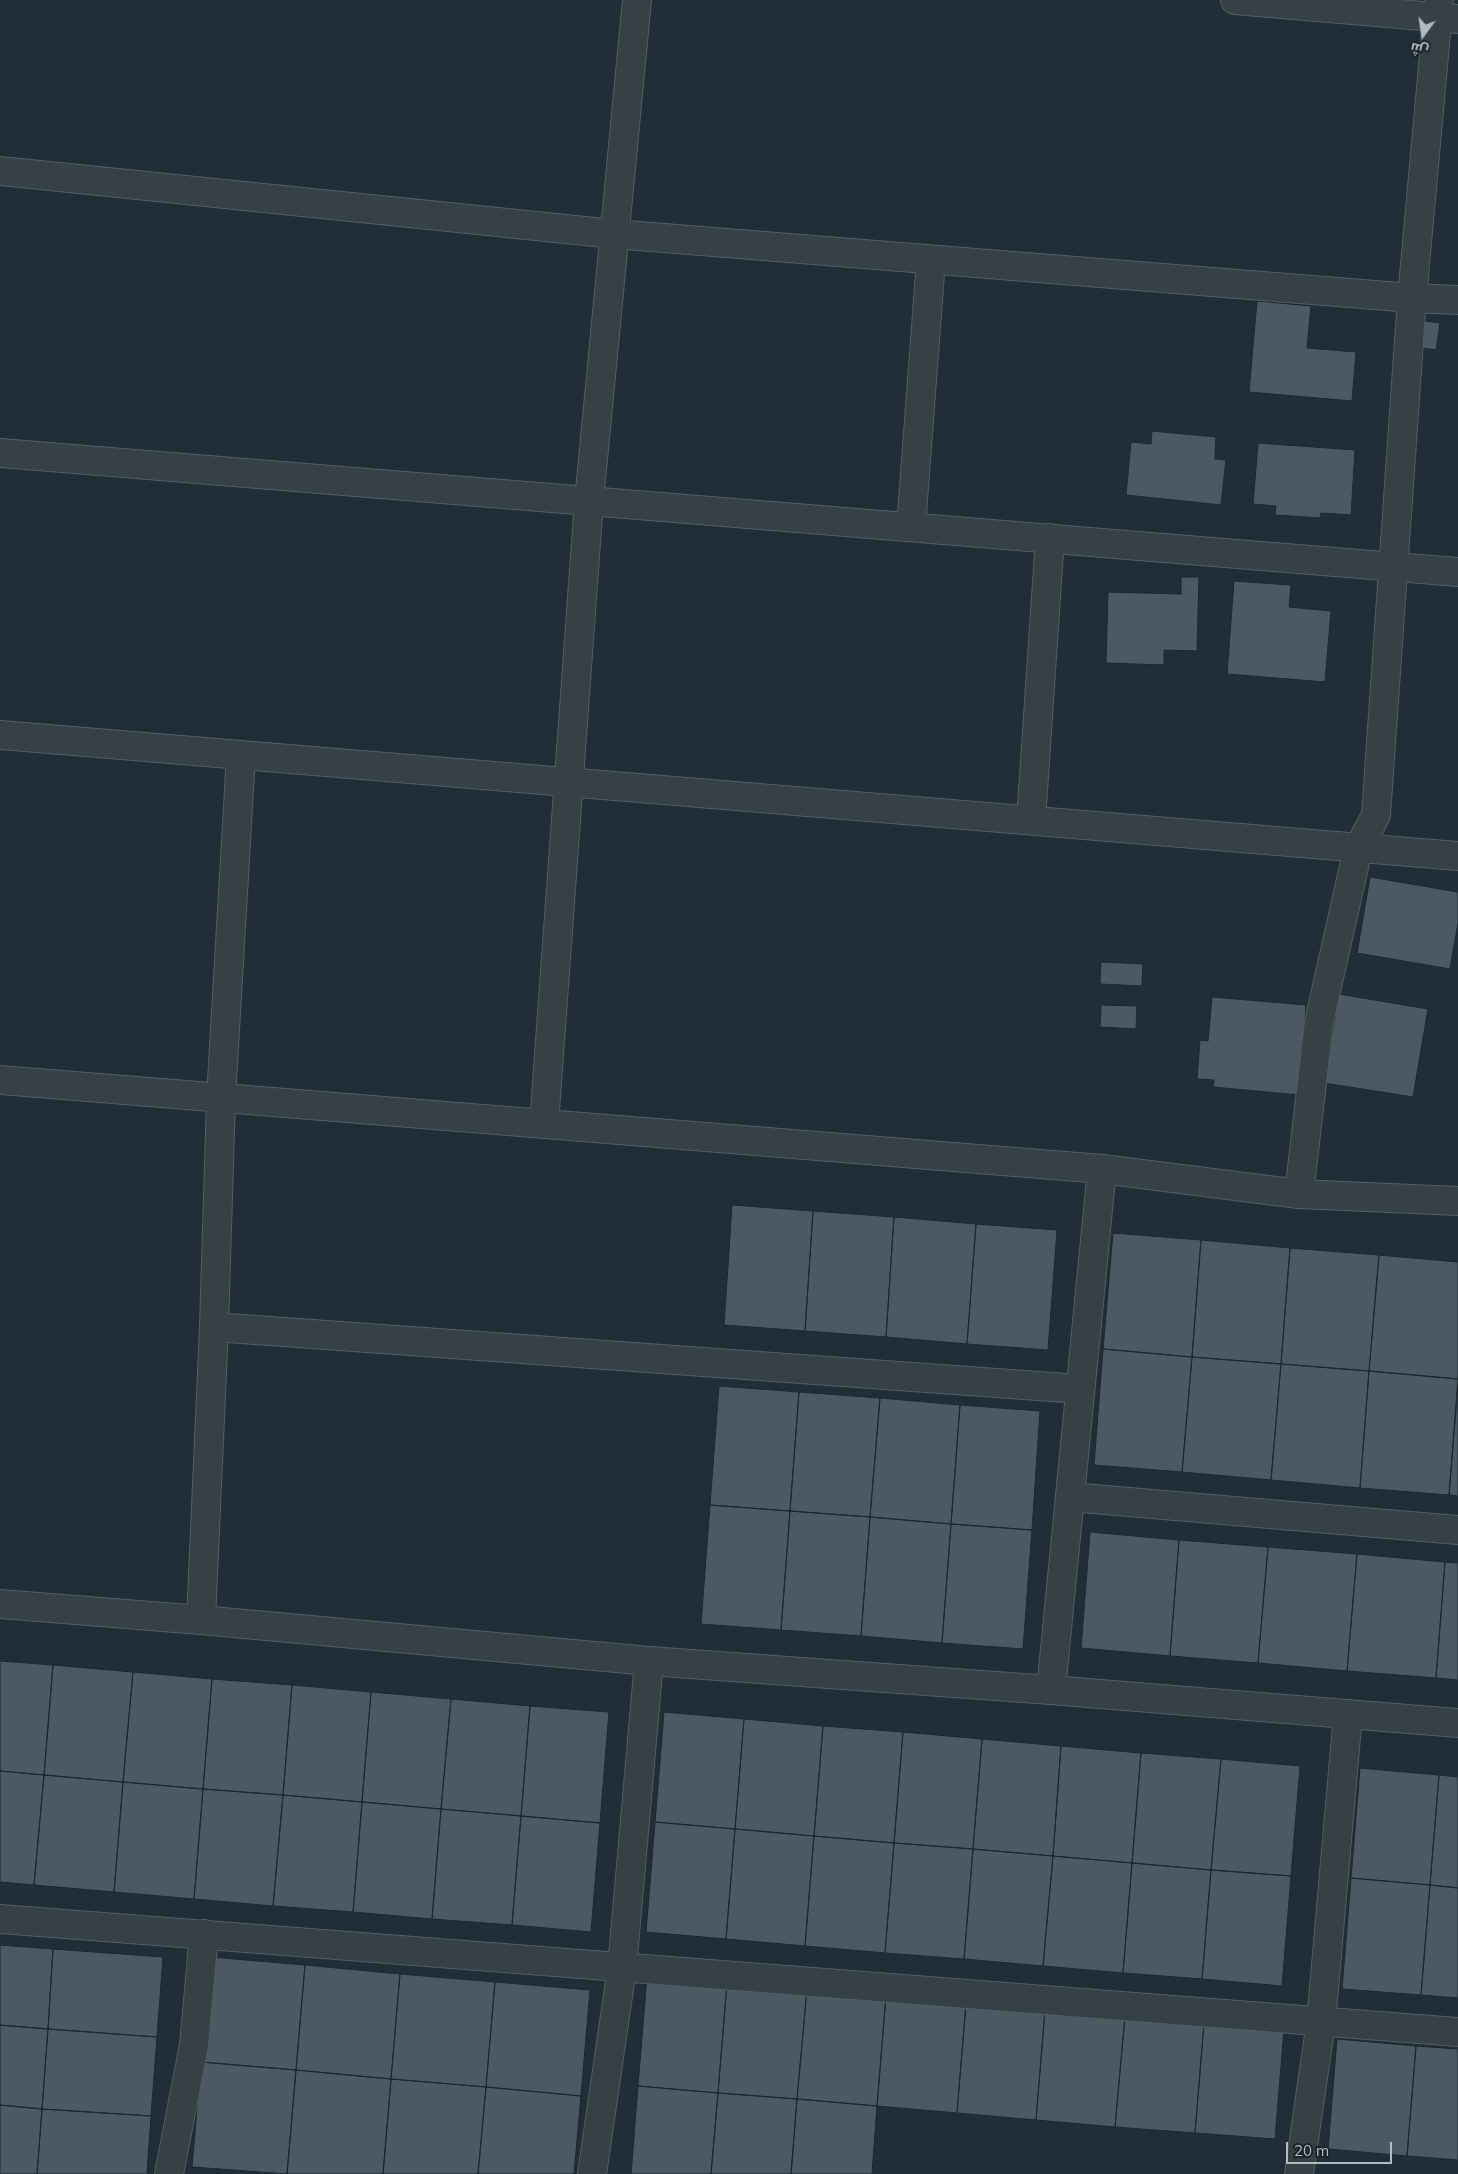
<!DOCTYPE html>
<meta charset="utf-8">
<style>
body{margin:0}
#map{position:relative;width:1458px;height:2174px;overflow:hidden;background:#222e37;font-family:Mulish,Cairo,sans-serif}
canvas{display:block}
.north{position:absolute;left:1398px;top:10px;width:50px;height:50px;-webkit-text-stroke:4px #1b252c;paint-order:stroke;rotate:194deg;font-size:14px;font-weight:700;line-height:20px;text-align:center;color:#b0bbc4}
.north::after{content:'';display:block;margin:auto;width:18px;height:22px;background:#b0bbc4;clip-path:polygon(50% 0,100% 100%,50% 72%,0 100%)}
.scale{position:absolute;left:1286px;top:2142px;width:106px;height:22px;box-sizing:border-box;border:2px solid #b0bbc4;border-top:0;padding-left:6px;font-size:15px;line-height:18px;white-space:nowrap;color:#b0bbc4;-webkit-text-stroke:4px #1b252c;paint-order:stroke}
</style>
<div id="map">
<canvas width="1458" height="2174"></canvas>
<div class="north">ش</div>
<div class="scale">20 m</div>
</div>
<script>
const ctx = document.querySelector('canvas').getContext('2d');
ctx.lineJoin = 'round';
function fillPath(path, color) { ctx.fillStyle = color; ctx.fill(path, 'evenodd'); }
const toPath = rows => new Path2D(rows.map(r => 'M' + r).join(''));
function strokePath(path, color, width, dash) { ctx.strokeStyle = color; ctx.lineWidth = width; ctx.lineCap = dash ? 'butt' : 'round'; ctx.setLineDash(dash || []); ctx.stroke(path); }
const building = toPath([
 [1257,301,1311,306,1307,348,1356,352,1352,401,1249,392,1257,301],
 [1419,320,1440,323,1436,350,1416,347,1419,320],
 [1152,431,1216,437,1215,459,1226,460,1221,505,1126,495,1131,442,1151,444,1152,431],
 [1258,443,1355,450,1351,515,1321,513,1320,518,1275,515,1276,506,1253,504,1258,443],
 [1181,577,1199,577,1197,651,1164,650,1164,665,1106,663,1108,592,1181,594,1181,577],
 [1234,581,1291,585,1289,607,1331,611,1325,682,1227,674,1234,581],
 [1370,877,1458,892,1458,923,1450,969,1357,953,1370,877],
 [1101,962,1143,964,1142,986,1100,984,1101,962],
 [1339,994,1428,1009,1413,1097,1324,1083,1339,994],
 [1212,997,1306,1005,1299,1095,1213,1087,1214,1080,1197,1079,1200,1040,1208,1041,1212,997],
 [1101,1005,1137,1006,1136,1029,1100,1027,1101,1005],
 [732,1205,813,1211,805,1331,724,1325,732,1205],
 [813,1211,894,1217,886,1337,805,1331,813,1211],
 [894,1217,976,1224,967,1344,886,1337,894,1217],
 [976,1224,1057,1230,1048,1350,967,1344,976,1224],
 [1113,1233,1201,1240,1192,1357,1103,1349,1113,1233],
 [1201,1240,1290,1248,1281,1364,1192,1357,1201,1240],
 [1290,1248,1379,1255,1369,1371,1281,1364,1290,1248],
 [1379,1255,1458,1262,1458,1379,1369,1371,1379,1255],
 [1103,1349,1192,1357,1182,1472,1094,1465,1103,1349],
 [1192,1357,1281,1364,1271,1480,1182,1472,1192,1357],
 [1281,1364,1369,1371,1360,1488,1271,1480,1281,1364],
 [1369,1371,1458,1379,1449,1495,1360,1488,1369,1371],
 [1458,1385,1458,1496,1449,1495,1458,1385],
 [719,1386,799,1392,790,1511,710,1505,719,1386],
 [799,1392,880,1398,870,1517,790,1511,799,1392],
 [880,1398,960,1405,951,1524,870,1517,880,1398],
 [960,1405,1040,1411,1032,1530,951,1524,960,1405],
 [710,1505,790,1511,781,1630,701,1624,710,1505],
 [790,1511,870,1517,861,1636,781,1630,790,1511],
 [870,1517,951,1524,942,1643,861,1636,870,1517],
 [951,1524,1032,1530,1023,1649,942,1643,951,1524],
 [1090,1532,1179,1540,1170,1656,1081,1648,1090,1532],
 [1179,1540,1268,1547,1258,1663,1170,1656,1179,1540],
 [1268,1547,1357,1554,1347,1671,1258,1663,1268,1547],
 [1357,1554,1445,1562,1436,1678,1347,1671,1357,1554],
 [1445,1562,1458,1563,1458,1680,1436,1678,1445,1562],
 [0,1661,53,1665,44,1775,0,1771,0,1661],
 [53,1665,133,1672,123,1782,44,1775,53,1665],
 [133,1672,212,1679,203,1789,123,1782,133,1672],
 [212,1679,292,1685,283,1795,203,1789,212,1679],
 [292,1685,371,1692,362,1802,283,1795,292,1685],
 [371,1692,451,1699,441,1809,362,1802,371,1692],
 [451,1699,530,1706,521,1816,441,1809,451,1699],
 [530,1706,609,1712,600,1823,521,1816,530,1706],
 [664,1712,744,1719,735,1829,655,1822,664,1712],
 [744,1719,823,1726,814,1836,735,1829,744,1719],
 [823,1726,903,1732,894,1843,814,1836,823,1726],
 [903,1732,982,1739,973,1849,894,1843,903,1732],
 [982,1739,1061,1746,1053,1856,973,1849,982,1739],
 [1061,1746,1141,1753,1132,1863,1053,1856,1061,1746],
 [1141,1753,1221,1759,1211,1870,1132,1863,1141,1753],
 [1221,1759,1300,1766,1291,1876,1211,1870,1221,1759],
 [1360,1768,1439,1775,1430,1885,1351,1878,1360,1768],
 [0,1771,44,1775,34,1885,0,1882,0,1771],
 [44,1775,123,1782,114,1892,34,1885,44,1775],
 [1439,1775,1458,1777,1458,1888,1430,1885,1439,1775],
 [123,1782,203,1789,194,1899,114,1892,123,1782],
 [203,1789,283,1795,273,1906,194,1899,203,1789],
 [283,1795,362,1802,353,1912,273,1906,283,1795],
 [362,1802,441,1809,432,1919,353,1912,362,1802],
 [441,1809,521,1816,512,1925,432,1919,441,1809],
 [521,1816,600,1823,591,1932,512,1925,521,1816],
 [655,1822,735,1829,726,1939,646,1932,655,1822],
 [735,1829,814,1836,805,1946,726,1939,735,1829],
 [814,1836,894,1843,885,1953,805,1946,814,1836],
 [894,1843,973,1849,964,1959,885,1953,894,1843],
 [973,1849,1053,1856,1043,1966,964,1959,973,1849],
 [1053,1856,1132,1863,1123,1973,1043,1966,1053,1856],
 [1132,1863,1211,1870,1202,1979,1123,1973,1132,1863],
 [1211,1870,1291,1876,1282,1986,1202,1979,1211,1870],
 [1351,1878,1430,1885,1421,1995,1342,1989,1351,1878],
 [1430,1885,1458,1888,1458,1998,1421,1995,1430,1885],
 [0,1945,53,1949,48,2029,0,2025,0,1945],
 [53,1949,163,1957,157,2037,48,2029,53,1949],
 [210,1957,305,1965,296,2070,201,2062,210,1957],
 [305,1965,400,1974,391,2079,296,2070,305,1965],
 [400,1974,495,1982,486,2087,391,2079,400,1974],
 [647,1976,727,1983,718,2093,638,2086,647,1976],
 [495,1982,590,1990,581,2096,486,2087,495,1982],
 [727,1983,807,1989,797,2099,718,2093,727,1983],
 [807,1989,886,1996,877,2106,797,2099,807,1989],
 [886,1996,966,2003,957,2113,877,2106,886,1996],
 [966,2003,1045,2010,1036,2120,957,2113,966,2003],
 [1045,2010,1125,2016,1115,2127,1036,2120,1045,2010],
 [1125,2016,1204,2023,1195,2133,1115,2127,1125,2016],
 [1204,2023,1284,2030,1275,2139,1195,2133,1204,2023],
 [0,2025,48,2029,42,2109,0,2105,0,2025],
 [48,2029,157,2037,151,2116,42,2109,48,2029],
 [1337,2039,1416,2046,1407,2156,1328,2149,1337,2039],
 [1416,2046,1458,2049,1458,2160,1407,2156,1416,2046],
 [201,2062,296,2070,287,2174,192,2167,201,2062],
 [296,2070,391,2079,383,2174,287,2174,296,2070],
 [391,2079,486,2087,478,2174,383,2174,391,2079],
 [638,2086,718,2093,711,2174,631,2174,638,2086],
 [486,2087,581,2096,574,2174,478,2174,486,2087],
 [718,2093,797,2099,791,2174,711,2174,718,2093],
 [797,2099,877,2106,872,2174,791,2174,797,2099],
 [0,2105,42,2109,37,2174,0,2174,0,2105],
 [42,2109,151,2116,147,2174,37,2174,42,2109]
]);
const minor = toPath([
 [1235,0,1458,19],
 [0,171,614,234,1412,298,1458,300],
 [0,453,1458,572],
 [911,527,931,260],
 [0,735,1458,856],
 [1031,820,1050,538],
 [544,1124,589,501,637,0],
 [1299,1194,1319,1022,1358,849,1376,815,1412,298,1439,0],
 [214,1327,1080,1389],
 [1070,1497,1458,1530],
 [201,1620,214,1327,221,1098,241,756],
 [1051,1690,1102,1169],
 [0,1919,1458,2032],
 [169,2174,194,2045,204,1934],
 [592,2174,622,1968,649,1661],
 [1299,2174,1321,2022,1348,1714]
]);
const tertiary = toPath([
 [0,1080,1102,1169,1299,1194,1458,1201],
 [0,1604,201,1620,649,1661,1051,1690,1458,1723]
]);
fillPath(building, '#4a5962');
strokePath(building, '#1d272e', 1);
strokePath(minor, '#535e65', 30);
strokePath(tertiary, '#535e65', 30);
strokePath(minor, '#354047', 28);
strokePath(tertiary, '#354047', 28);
</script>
